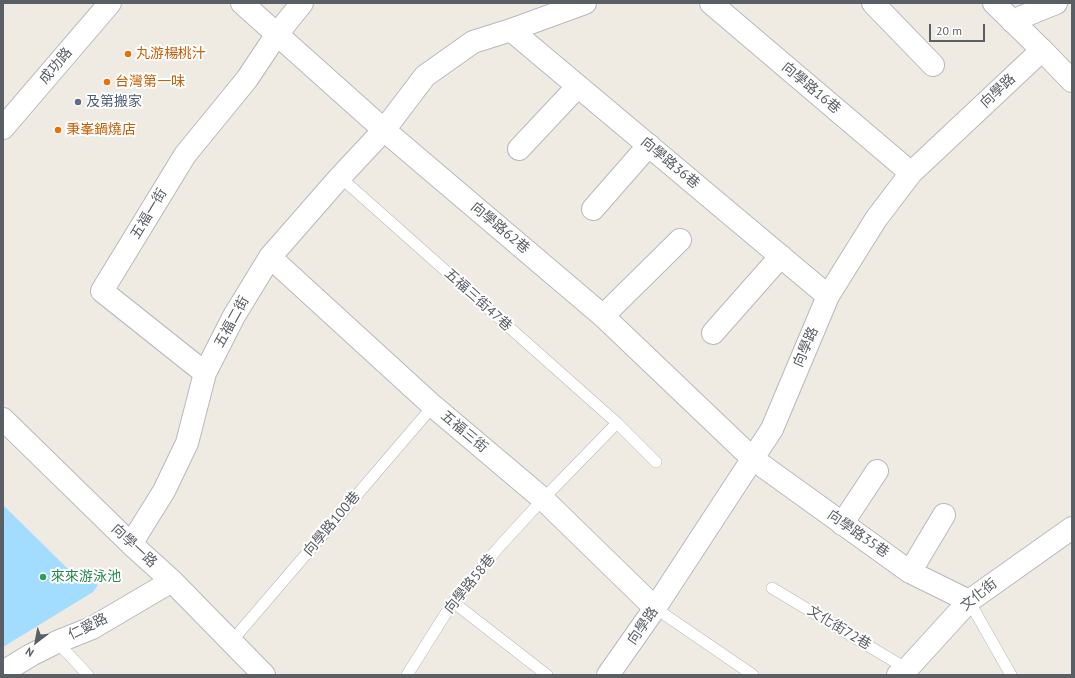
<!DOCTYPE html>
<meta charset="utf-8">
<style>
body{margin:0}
#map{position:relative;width:1075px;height:678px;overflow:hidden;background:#efebe2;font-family:"PT Sans",sans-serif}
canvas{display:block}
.frame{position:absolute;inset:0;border:4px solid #5a5f65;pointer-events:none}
.north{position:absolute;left:16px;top:622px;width:40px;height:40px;-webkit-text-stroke:3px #fff;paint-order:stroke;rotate:212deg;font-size:11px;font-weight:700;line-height:16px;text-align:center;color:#5a5f65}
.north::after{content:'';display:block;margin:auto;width:14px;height:18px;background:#5a5f65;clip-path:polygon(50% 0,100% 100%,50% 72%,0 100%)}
.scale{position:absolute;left:929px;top:24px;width:56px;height:18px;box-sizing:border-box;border:2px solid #5a5f65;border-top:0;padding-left:5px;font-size:12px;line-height:14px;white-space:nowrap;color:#5a5f65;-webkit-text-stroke:3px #fff;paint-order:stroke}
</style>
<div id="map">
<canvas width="1075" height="678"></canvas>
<div class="frame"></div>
<div class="north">N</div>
<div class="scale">20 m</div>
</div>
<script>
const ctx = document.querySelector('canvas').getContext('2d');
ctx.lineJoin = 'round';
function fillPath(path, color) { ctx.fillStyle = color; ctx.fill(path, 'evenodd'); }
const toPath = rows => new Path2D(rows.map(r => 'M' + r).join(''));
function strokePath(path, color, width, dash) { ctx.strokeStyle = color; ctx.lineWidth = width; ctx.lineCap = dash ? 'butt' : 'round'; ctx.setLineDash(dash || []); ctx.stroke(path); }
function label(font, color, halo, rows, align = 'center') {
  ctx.font = font + ' "PT Sans","Noto Sans TC",sans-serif'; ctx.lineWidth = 4; ctx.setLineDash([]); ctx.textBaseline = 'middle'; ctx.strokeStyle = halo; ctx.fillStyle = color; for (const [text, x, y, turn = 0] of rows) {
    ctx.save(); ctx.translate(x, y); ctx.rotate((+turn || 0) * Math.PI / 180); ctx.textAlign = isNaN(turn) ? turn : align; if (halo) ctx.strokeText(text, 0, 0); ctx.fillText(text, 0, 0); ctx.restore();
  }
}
const water = toPath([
 [3,505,68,569,98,585,93,592,3,647]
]);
const lane = toPath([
 [340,177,617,423,656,462],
 [772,588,907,669],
 [969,601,1011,675],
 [453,602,547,675],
 [655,608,753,675],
 [57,642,88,675],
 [231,642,433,406],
 [407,675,453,602,499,547,543,499,617,423]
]);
const street = toPath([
 [242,3,384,130,603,316,753,459,910,572,969,601],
 [711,3,911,173],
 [873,3,933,65],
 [1012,21,1056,3],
 [511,30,828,296],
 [3,128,110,3],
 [519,149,578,86],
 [593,209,649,145],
 [270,257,433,406,543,499,655,608],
 [603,316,680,240],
 [713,333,781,256],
 [205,373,102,291,185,155,247,79,277,34,302,3],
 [3,419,131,544,172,581,264,675],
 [842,524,877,471],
 [131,544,164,491,187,443,205,373,234,316,270,257,340,177,384,130,425,76,473,42,511,30,585,3],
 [910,572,944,515],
 [3,672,31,655,57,642,92,628,172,581],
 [608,675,655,608,772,429,828,296,876,219,911,173,1042,50]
]);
const secondary = toPath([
 [994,3,1042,50,1072,81],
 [898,675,907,669,969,601,1072,528]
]);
const markers = [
 [128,54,4,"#e8710a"],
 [107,82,4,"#e8710a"],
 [78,102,4,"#5c6f8a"],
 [58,130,4,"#e8710a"],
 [43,577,4,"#2e9e5b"]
];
const foodNames = [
 ["丸游楊桃汁",136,54],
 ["台灣第一味",115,82],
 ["秉峯鍋燒店",66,130]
];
const streetNames = [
 ["成功路",56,66,-50],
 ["向學路16巷",811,88,40],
 ["向學路",998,91,-43],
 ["向學路36巷",670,163,40],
 ["五福一街",149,214,-59],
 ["向學路62巷",500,228,40],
 ["五福三街47巷",478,300,42],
 ["五福二街",232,322,-61],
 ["向學路",806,347,-67],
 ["五福三街",464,432,40],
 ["向學路100巷",332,524,-50],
 ["向學路35巷",858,534,35],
 ["向學一路",134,546,43],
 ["向學路58巷",470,584,-51],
 ["文化街",979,595,-39],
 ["向學路",643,626,-55],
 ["仁愛路",88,627,-26],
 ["文化街72巷",839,628,31]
];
const serviceNames = [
 ["及第搬家",86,102]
];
const leisureNames = [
 ["來來游泳池",51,577]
];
fillPath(water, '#a2dcff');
strokePath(lane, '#b5b9be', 12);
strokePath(street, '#b5b9be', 24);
strokePath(secondary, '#b6bac0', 24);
strokePath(lane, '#fff', 11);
strokePath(street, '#fff', 22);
strokePath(secondary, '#fff', 22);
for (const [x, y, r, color] of markers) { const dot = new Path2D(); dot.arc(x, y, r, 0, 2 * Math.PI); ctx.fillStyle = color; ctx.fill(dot); strokePath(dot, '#fff', 1.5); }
label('14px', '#c56008', '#fff', foodNames, 'left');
label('14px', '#5a5f65', '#fff', streetNames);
label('14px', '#4e5e75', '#fff', serviceNames, 'left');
label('14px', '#27864d', '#fff', leisureNames, 'left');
</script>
